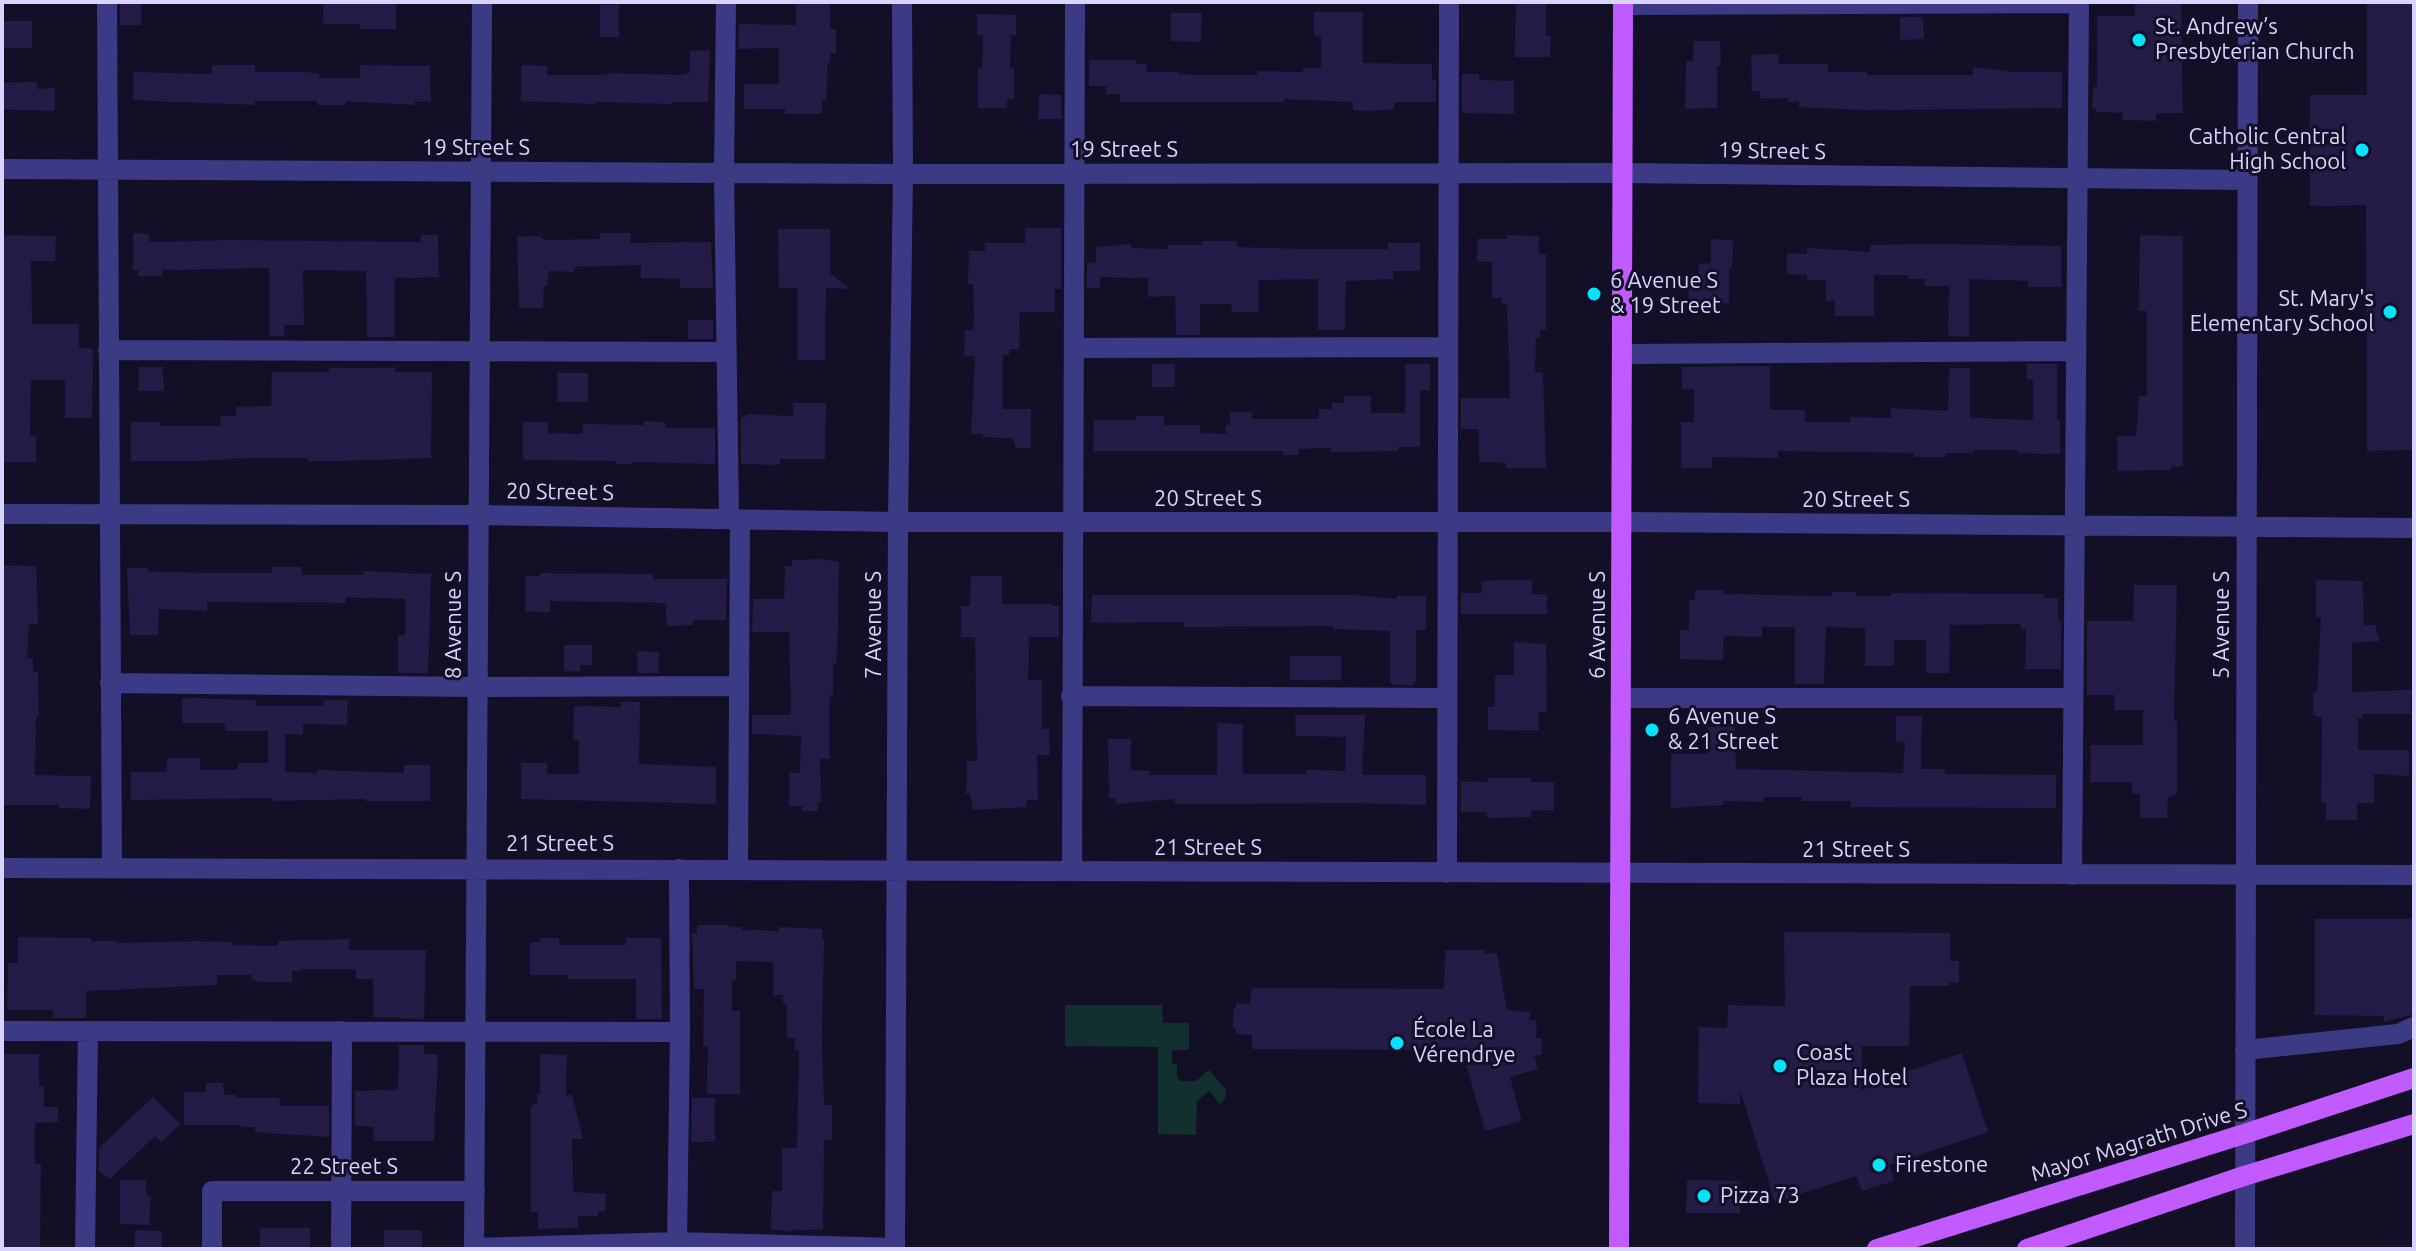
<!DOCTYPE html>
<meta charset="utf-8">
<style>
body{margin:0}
#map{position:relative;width:2416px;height:1251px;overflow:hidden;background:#130f26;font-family:Ubuntu,sans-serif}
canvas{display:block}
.frame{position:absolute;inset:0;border:4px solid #d9d4ff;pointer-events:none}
</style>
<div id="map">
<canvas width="2416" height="1251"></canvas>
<div class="frame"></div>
</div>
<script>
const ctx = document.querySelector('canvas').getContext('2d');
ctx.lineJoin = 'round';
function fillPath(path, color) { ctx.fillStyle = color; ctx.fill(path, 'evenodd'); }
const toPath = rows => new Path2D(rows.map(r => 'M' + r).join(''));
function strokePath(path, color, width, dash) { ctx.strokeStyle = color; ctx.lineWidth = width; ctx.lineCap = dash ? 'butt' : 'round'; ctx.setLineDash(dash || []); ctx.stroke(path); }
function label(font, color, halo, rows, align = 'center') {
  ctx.font = font + ' Ubuntu,sans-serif'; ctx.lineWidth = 6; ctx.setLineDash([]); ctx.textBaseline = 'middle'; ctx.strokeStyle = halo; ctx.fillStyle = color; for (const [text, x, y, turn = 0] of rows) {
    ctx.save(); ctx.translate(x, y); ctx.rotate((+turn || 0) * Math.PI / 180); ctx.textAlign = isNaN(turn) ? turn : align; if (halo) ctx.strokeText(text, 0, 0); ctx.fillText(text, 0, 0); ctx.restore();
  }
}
const green = toPath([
 [1065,1005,1162,1005,1163,1023,1189,1023,1189,1050,1172,1050,1172,1064,1177,1064,1177,1077,1180,1081,1196,1081,1209,1070,1226,1090,1225,1099,1220,1104,1209,1091,1197,1101,1196,1135,1158,1134,1158,1047,1065,1046]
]);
const building = toPath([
 [120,2,141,2,141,25,120,25],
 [324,2,396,2,396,29,360,29,360,24,323,24],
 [796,2,830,2,830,29,836,29,836,53,830,53,830,62,828,62,826,100,822,100,822,114,785,114,785,109,744,109,744,84,779,84,779,48,738,49,739,24,796,25],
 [1516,2,1546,2,1546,36,1551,36,1550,57,1515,57],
 [2135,2,2181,2,2183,113,2156,113,2156,121,2123,120,2123,113,2096,112,2096,109,2092,108,2093,87,2097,87,2097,16,2135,16],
 [2367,2,2414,2,2413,450,2367,451,2366,205,2310,206,2310,95,2367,95],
 [600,5,619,5,619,37,600,37],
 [1314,12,1363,12,1363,63,1432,64,1432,80,1436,80,1436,102,1394,102,1394,109,1371,111,1353,110,1353,102,1284,99,1284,102,1120,102,1121,94,1106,94,1106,86,1089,86,1089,60,1136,60,1136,64,1147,64,1147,72,1178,72,1178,74,1198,75,1257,75,1257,71,1303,72,1303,68,1321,68,1321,36,1314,35],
 [1171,13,1202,13,1201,42,1171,41],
 [977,14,1016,15,1016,35,1011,35,1010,68,1014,68,1014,99,1007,99,1007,108,978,108,978,68,982,68,983,35,977,35],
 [1900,17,1923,17,1924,39,1900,40],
 [3,21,32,21,32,48,3,48],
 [1693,41,1720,41,1721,66,1717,66,1717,108,1685,109,1686,61,1693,61],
 [710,50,708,102,673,102,673,104,595,102,595,104,521,101,521,65,547,66,547,75,607,75,607,73,681,75,690,73,690,51],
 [1773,54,1779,55,1779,64,1828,64,1828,72,1867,72,1867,75,1973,75,1973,67,2015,72,2062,72,2062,108,1862,110,1799,107,1799,101,1788,102,1788,98,1760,99,1760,91,1752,91,1751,55],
 [212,65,255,65,255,72,301,72,319,73,319,78,360,78,360,65,430,66,431,102,415,101,415,105,346,101,346,105,317,105,317,101,255,101,255,105,133,100,133,72,212,74],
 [1462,74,1479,74,1479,80,1514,81,1514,114,1462,113],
 [37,82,37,89,55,88,55,111,2,109,2,83],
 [1039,94,1061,95,1061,119,1038,119],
 [1025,228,1061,228,1061,289,1055,289,1055,312,1020,312,1019,349,1009,349,1009,355,1003,355,1003,409,1031,409,1031,448,1016,448,1013,438,983,437,983,434,971,434,975,356,964,356,965,330,973,330,974,318,973,284,968,284,969,251,985,251,985,243,1025,243],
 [778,229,830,229,830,273,850,289,826,288,825,360,797,360,797,288,779,288],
 [133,233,149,234,149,241,162,242,227,240,421,242,421,235,438,235,439,277,395,278,395,337,367,337,366,271,303,270,304,325,285,325,284,336,269,336,269,268,162,270,162,276,138,276,138,270,133,270],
 [600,233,631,233,630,243,711,242,713,288,680,288,680,279,641,278,641,265,575,267,574,272,549,271,547,286,544,286,543,308,519,308,517,237,540,236,545,240,600,239],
 [2,235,56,236,55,261,31,261,32,324,79,324,79,348,93,349,92,418,65,418,65,380,31,380,30,436,36,436,36,462,2,462],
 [1507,235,1539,236,1539,254,1546,254,1546,330,1540,330,1540,338,1536,338,1535,372,1543,373,1546,468,1506,468,1506,463,1479,462,1479,429,1461,429,1461,398,1510,398,1507,304,1502,304,1502,298,1492,298,1492,262,1477,261,1477,239,1507,239],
 [2140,235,2183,236,2183,466,2170,467,2170,470,2117,471,2117,436,2136,436,2139,396,2147,396,2147,311,2139,311],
 [1711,239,1733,240,1732,267,1729,268,1729,303,1688,303,1689,282,1698,282,1699,264,1711,263],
 [1202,241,1237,241,1237,247,1304,249,1388,249,1388,243,1420,243,1420,271,1393,271,1393,279,1346,281,1345,330,1318,330,1318,279,1259,280,1259,312,1231,312,1232,304,1200,304,1200,335,1176,335,1175,296,1148,297,1148,278,1100,277,1100,288,1087,288,1087,262,1096,263,1096,247,1131,244,1131,248,1168,249,1168,245,1202,245],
 [1935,244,2061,246,2061,287,2028,287,2028,281,1969,279,1969,337,1948,336,1949,286,1925,286,1925,279,1908,279,1908,275,1874,275,1874,316,1835,316,1835,301,1826,301,1826,280,1807,280,1807,275,1787,274,1787,253,1807,254,1807,248,1870,252,1870,245],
 [688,320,713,320,713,339,688,339],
 [1152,364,1175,364,1175,387,1152,387],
 [1405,364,1430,364,1430,390,1420,390,1420,447,1398,447,1398,451,1331,452,1331,448,1299,449,1298,455,1283,455,1283,451,1093,451,1094,420,1136,420,1136,416,1164,416,1164,425,1200,425,1200,433,1226,434,1226,425,1230,425,1230,412,1252,412,1252,419,1319,419,1319,409,1332,409,1332,403,1344,403,1344,396,1371,396,1371,413,1405,413],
 [2027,364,2057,364,2057,420,2060,420,2060,454,2018,453,2018,450,1974,450,1974,453,1945,453,1945,457,1914,457,1914,453,1778,451,1778,458,1712,457,1712,468,1681,468,1681,422,1694,422,1694,389,1682,389,1682,367,1770,366,1770,410,1805,410,1805,422,1850,422,1850,417,1891,418,1891,408,1948,411,1949,368,1970,368,1970,418,2033,420,2033,379,2027,379],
 [139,367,163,367,164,391,139,391],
 [329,368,395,368,395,372,432,372,431,458,339,461,308,461,308,458,250,458,198,461,131,461,131,422,160,422,160,426,221,426,220,416,236,416,236,407,271,406,272,372,329,372],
 [557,373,588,373,588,402,557,402],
 [793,403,826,403,825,459,780,459,780,464,775,465,741,464,741,417,746,417,746,414,793,416],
 [644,421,665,422,666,428,715,428,715,464,633,462,633,464,616,464,616,461,525,460,523,458,523,422,548,422,548,433,582,434,583,424,644,425],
 [821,559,839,562,838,632,836,664,833,664,833,695,830,695,829,709,829,759,820,759,821,802,817,802,818,811,802,811,802,806,789,807,789,773,800,773,801,736,752,734,752,715,791,715,789,632,752,632,753,599,784,599,785,566,792,566,792,560],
 [2,565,36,566,38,624,29,624,27,658,33,658,33,672,38,672,39,717,36,717,35,775,91,776,90,809,59,808,59,805,2,805],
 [272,567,301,567,301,575,364,575,364,571,431,574,428,673,398,673,398,635,405,635,405,599,346,597,346,603,207,602,207,611,159,609,158,635,130,635,127,568,148,568,148,571,161,572,207,573,272,573],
 [540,573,653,574,653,579,727,579,726,620,693,620,693,625,667,626,665,603,550,601,550,612,525,611,525,576,540,576],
 [971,576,1002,576,1002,604,1053,604,1053,606,1059,606,1059,637,1029,637,1028,680,1042,680,1042,729,1049,729,1050,755,1037,755,1038,800,1027,800,1027,807,973,810,970,794,966,794,967,761,977,761,975,637,961,637,961,606,970,606],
 [1496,580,1532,580,1532,594,1547,595,1547,614,1461,614,1461,593,1482,593,1482,582],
 [2316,580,2363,581,2364,625,2375,625,2380,641,2352,643,2352,692,2411,690,2411,714,2362,714,2362,718,2358,718,2358,750,2409,750,2409,776,2374,774,2374,803,2357,803,2357,820,2326,820,2326,803,2321,802,2322,718,2313,715,2313,692,2317,692,2321,617,2316,617],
 [2134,585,2177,585,2174,721,2177,721,2177,794,2168,798,2167,818,2140,818,2140,794,2132,793,2132,782,2090,782,2091,745,2143,745,2143,710,2114,710,2115,695,2087,695,2087,621,2133,621],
 [1695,590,1724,590,1724,594,1822,596,1832,596,1832,592,1856,592,1856,596,1891,596,1891,593,2044,594,2044,598,2058,598,2058,621,2061,621,2061,669,2025,669,2026,629,2021,629,2021,624,1950,625,1949,673,1926,673,1926,640,1894,640,1894,666,1865,666,1865,628,1826,627,1824,684,1795,684,1795,627,1762,627,1762,637,1724,636,1723,660,1680,659,1680,630,1689,630,1689,600,1695,599],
 [1092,595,1355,595,1397,599,1397,596,1426,596,1426,630,1416,630,1416,682,1413,682,1413,685,1394,685,1390,682,1390,631,1333,629,1334,626,1206,627,1184,627,1184,622,1091,623],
 [1514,642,1546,644,1547,712,1539,712,1539,731,1488,730,1488,707,1495,707,1495,675,1514,675],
 [564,645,592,645,592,665,580,665,580,672,564,671],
 [637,651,659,652,659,673,637,673],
 [1290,656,1341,656,1341,680,1290,680],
 [182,698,256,700,256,706,324,706,324,700,348,700,347,725,303,724,303,735,285,734,285,772,317,773,317,770,404,773,404,765,430,765,430,801,365,801,365,799,272,801,272,798,131,800,131,772,167,772,167,758,200,758,200,770,238,770,238,763,268,763,268,731,225,731,225,723,182,723],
 [621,702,640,702,639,764,716,767,716,804,521,799,521,763,547,763,547,774,579,774,579,740,573,740,574,706,621,707],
 [1295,715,1365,715,1362,775,1426,775,1426,805,1356,803,1176,804,1173,799,1116,804,1116,799,1109,798,1108,739,1131,739,1131,770,1150,771,1150,775,1217,775,1217,723,1243,724,1243,774,1306,774,1306,770,1345,771,1346,737,1296,736],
 [1896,716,1922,716,1921,769,1945,769,1945,774,2056,775,2056,808,1850,807,1851,801,1801,801,1802,797,1764,797,1764,802,1723,801,1723,805,1671,808,1671,754,1708,754,1708,727,1735,727,1736,769,1903,773,1905,742,1896,741],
 [1488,778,1531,778,1530,782,1554,782,1554,811,1531,810,1532,817,1487,818,1487,812,1461,812,1461,781,1488,782],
 [2315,919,2414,919,2414,1014,2384,1022,2384,1016,2315,1015],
 [697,925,729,925,729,927,742,927,742,930,779,931,779,927,822,929,822,939,824,939,822,1039,824,1105,832,1105,832,1140,824,1140,823,1229,791,1230,791,1232,771,1229,772,1191,782,1191,782,1148,797,1148,799,1050,795,1050,795,1038,787,1038,787,1005,783,1005,783,995,773,995,773,962,736,961,736,980,732,980,732,1011,740,1011,740,1094,707,1094,708,1046,703,1046,704,989,694,989,692,933,697,934],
 [1784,932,1950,933,1950,961,1959,961,1959,983,1950,982,1950,986,1910,986,1909,1046,1862,1046,1861,1090,1901,1078,1900,1074,1962,1053,1988,1132,1889,1165,1894,1181,1862,1191,1856,1176,1775,1202,1740,1090,1740,1104,1698,1103,1699,1027,1727,1028,1728,1005,1785,1006],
 [18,937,91,938,91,941,117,941,117,943,196,941,231,942,231,945,278,946,278,941,349,939,349,950,426,950,424,1019,373,1017,373,979,356,979,356,969,302,969,302,971,292,971,292,982,262,982,252,980,252,975,217,975,217,985,86,991,86,1018,53,1018,53,1010,7,1010,8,963,18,963],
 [540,938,559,938,559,945,626,945,626,938,661,938,662,1019,636,1019,636,979,568,979,568,975,530,975,530,942,540,942],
 [1445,950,1485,950,1485,954,1497,953,1507,1010,1530,1012,1529,1020,1537,1021,1536,1038,1542,1038,1541,1055,1534,1055,1538,1069,1510,1077,1522,1121,1485,1131,1462,1050,1252,1049,1252,1035,1236,1034,1236,1028,1233,1028,1233,1009,1236,1009,1236,1003,1250,1004,1252,988,1444,989],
 [399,1045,424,1045,424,1054,438,1054,434,1141,373,1141,374,1127,355,1126,355,1091,398,1090],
 [2,1054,39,1054,39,1086,44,1086,44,1107,58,1107,58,1122,35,1123,35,1164,41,1164,40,1249,2,1248],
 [540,1054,567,1055,566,1095,572,1095,583,1139,572,1139,573,1192,606,1194,605,1211,598,1211,598,1216,578,1216,578,1228,538,1229,538,1212,531,1212,531,1106,537,1103,537,1094,540,1094],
 [206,1083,223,1083,225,1095,236,1095,236,1098,280,1098,279,1106,329,1106,329,1137,255,1132,255,1127,241,1127,241,1125,184,1125,184,1092,206,1092],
 [153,1097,180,1124,161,1142,155,1136,110,1179,99,1171,99,1148],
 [692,1098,715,1098,715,1141,691,1142],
 [120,1180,146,1180,146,1193,151,1197,149,1225,120,1224],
 [1687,1180,1740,1181,1740,1213,1686,1213],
 [260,1228,310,1228,310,1249,260,1249],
 [135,1230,162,1231,162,1249,135,1249],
 [384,1230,422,1230,422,1249,384,1249]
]);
const minor = toPath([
 [107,2,112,868],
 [726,2,724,173,729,519],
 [1623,5,2079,3],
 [2,169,903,174,1622,173,2246,180],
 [1074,348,1448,347],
 [108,350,727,352],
 [1623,354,2076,351],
 [2,514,479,515,898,522,1623,522,2414,528],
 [110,683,478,687,739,686],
 [1071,696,1447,698],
 [1621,698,2072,698],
 [2,868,2414,875],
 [738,869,740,520],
 [1072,871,1075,2],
 [1447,873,1449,2],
 [2072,875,2079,2],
 [2,1031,680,1032],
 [2245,1050,2398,1034,2414,1027],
 [677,1242,680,1032,679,869],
 [474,1248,677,1242,895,1248],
 [85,1249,88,1031],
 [212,1249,212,1191,475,1191],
 [341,1249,342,1031],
 [474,1249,482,2],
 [895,1249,898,522,903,174,902,2],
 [2245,1249,2248,2]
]);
const major = toPath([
 [1619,1249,1623,2],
 [1877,1249,2244,1134,2414,1078],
 [2027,1249,2244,1176,2414,1124]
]);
const markers = [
 [2139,40,8,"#00e5ff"],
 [2362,150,8,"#00e5ff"],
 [1594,294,8,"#00e5ff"],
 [2390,312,8,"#00e5ff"],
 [1652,730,8,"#00e5ff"],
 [1397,1043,8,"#00e5ff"],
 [1780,1066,8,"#00e5ff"],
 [1879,1165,8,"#00e5ff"],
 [1704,1196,8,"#00e5ff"]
];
const poiNames = [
 ["St. Andrew’s",2155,27],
 ["Presbyterian Church",2155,52],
 ["Catholic Central",2346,137,"right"],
 ["High School",2346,162,"right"],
 ["6 Avenue S",1610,281],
 ["& 19 Street",1610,306],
 ["St. Mary's",2374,299,"right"],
 ["Elementary School",2374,324,"right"],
 ["6 Avenue S",1668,717],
 ["& 21 Street",1668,742],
 ["École La",1413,1030],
 ["Vérendrye",1413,1055],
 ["Coast",1796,1053],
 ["Plaza Hotel",1796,1078],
 ["Firestone",1895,1165],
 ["Pizza 73",1720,1196]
];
const streetNames = [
 ["19 Street S",476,148],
 ["19 Street S",1124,150],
 ["19 Street S",1772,151,1],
 ["20 Street S",560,492,1],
 ["20 Street S",1208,499],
 ["20 Street S",1856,500],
 ["8 Avenue S",454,625,-90],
 ["7 Avenue S",874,625,-90],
 ["6 Avenue S",1598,625,-90],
 ["5 Avenue S",2222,625,-90],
 ["21 Street S",560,844],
 ["21 Street S",1208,848],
 ["21 Street S",1856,850],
 ["Mayor Magrath Drive S",2139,1142,-17],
 ["22 Street S",344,1167]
];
fillPath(green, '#12302f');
fillPath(building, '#241b47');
strokePath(minor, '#3d3a85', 20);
strokePath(major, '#c25bff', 20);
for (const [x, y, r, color] of markers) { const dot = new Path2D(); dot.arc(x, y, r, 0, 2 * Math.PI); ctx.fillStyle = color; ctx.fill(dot); strokePath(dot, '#130f26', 3); }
label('22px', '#d9d4ff', '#130f26', poiNames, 'left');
label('22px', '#d9d4ff', '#130f26', streetNames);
</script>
